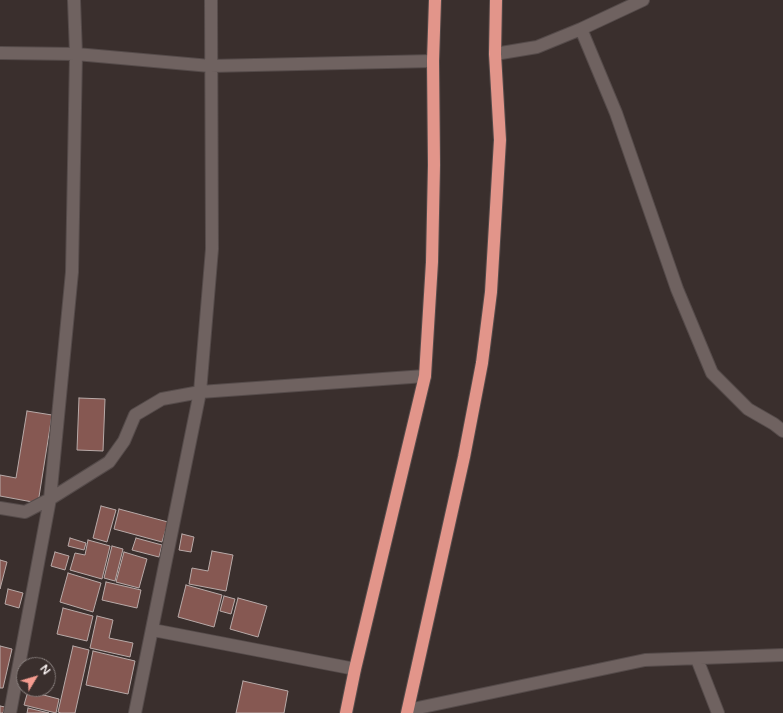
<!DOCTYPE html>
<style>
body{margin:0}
#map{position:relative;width:783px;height:713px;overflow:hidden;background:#3a2f2d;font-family:"Varela Round",sans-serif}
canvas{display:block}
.north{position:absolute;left:16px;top:657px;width:40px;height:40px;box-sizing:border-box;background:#3a2f2d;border:1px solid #867d7b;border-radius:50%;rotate:52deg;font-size:11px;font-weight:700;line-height:16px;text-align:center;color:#f8f1f0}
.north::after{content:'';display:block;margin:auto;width:14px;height:18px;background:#f59c90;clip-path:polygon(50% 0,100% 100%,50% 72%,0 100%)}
</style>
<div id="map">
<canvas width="783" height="713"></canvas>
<div class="north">N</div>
</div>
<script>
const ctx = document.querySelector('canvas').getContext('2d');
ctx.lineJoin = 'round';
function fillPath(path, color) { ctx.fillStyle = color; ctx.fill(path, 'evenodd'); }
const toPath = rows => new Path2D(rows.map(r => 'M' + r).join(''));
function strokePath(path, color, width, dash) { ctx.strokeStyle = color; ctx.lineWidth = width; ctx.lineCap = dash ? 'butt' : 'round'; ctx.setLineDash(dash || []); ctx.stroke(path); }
const building = toPath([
 [79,398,105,399,103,451,77,450,79,398],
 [27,411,52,415,38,503,0,496,0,475,16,478,27,411],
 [101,506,116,510,107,542,93,538,101,506],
 [119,509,168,522,162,542,114,529,119,509],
 [182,534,194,537,191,552,179,550,182,534],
 [70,538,86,543,84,550,68,546,70,538],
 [136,538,162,545,159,557,132,550,136,538],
 [88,540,110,546,102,579,70,570,75,553,85,555,88,540],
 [112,546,123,549,115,581,104,578,112,546],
 [212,551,233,555,226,591,189,584,192,568,208,571,212,551],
 [55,552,69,556,65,570,51,566,55,552],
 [124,552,147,559,139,588,116,582,124,552],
 [0,560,7,562,0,589,0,560],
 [68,573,101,583,93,612,60,602,68,573],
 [106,582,141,590,137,608,102,600,106,582],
 [186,585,222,595,214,627,178,617,186,585],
 [8,589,23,593,19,608,5,604,8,589],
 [224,596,235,599,231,614,220,611,224,596],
 [238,598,267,606,258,637,230,629,238,598],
 [63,608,93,616,87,641,57,634,63,608],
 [97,616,113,620,109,638,133,643,130,657,90,648,97,616],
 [0,646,12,649,3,688,0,688,0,646],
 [73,646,89,650,75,713,61,713,58,712,73,646],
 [93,651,135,661,128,694,86,685,93,651],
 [243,681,288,691,284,713,236,713,243,681],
 [28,691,59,699,56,713,24,705,28,691],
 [0,706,5,707,3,713,0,713,0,706],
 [28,708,49,713,27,713,28,708]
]);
const minor = toPath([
 [581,29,616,113,677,289,712,373,748,409,774,424,783,431],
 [0,53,76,54,210,66,433,61],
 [495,54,537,47,581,29,643,0],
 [0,508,25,512,50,499,109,462,124,441,135,415,162,399,200,392,425,376],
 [153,630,355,669],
 [697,659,718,713],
 [408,710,645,660,783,655],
 [10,713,50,499,72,272,76,54,74,0],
 [135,713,200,392,212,249,211,0]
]);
const highway = toPath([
 [346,713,355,669,425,376,432,262,434,165,433,61,435,0],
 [407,713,464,457,482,363,491,292,500,140,495,54,496,0]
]);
fillPath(building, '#865852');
strokePath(building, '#b8aaa8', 1);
strokePath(minor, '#554b4a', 14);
strokePath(highway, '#554b4a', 14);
strokePath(minor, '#6f6260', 12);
strokePath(highway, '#e2958a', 12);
</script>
